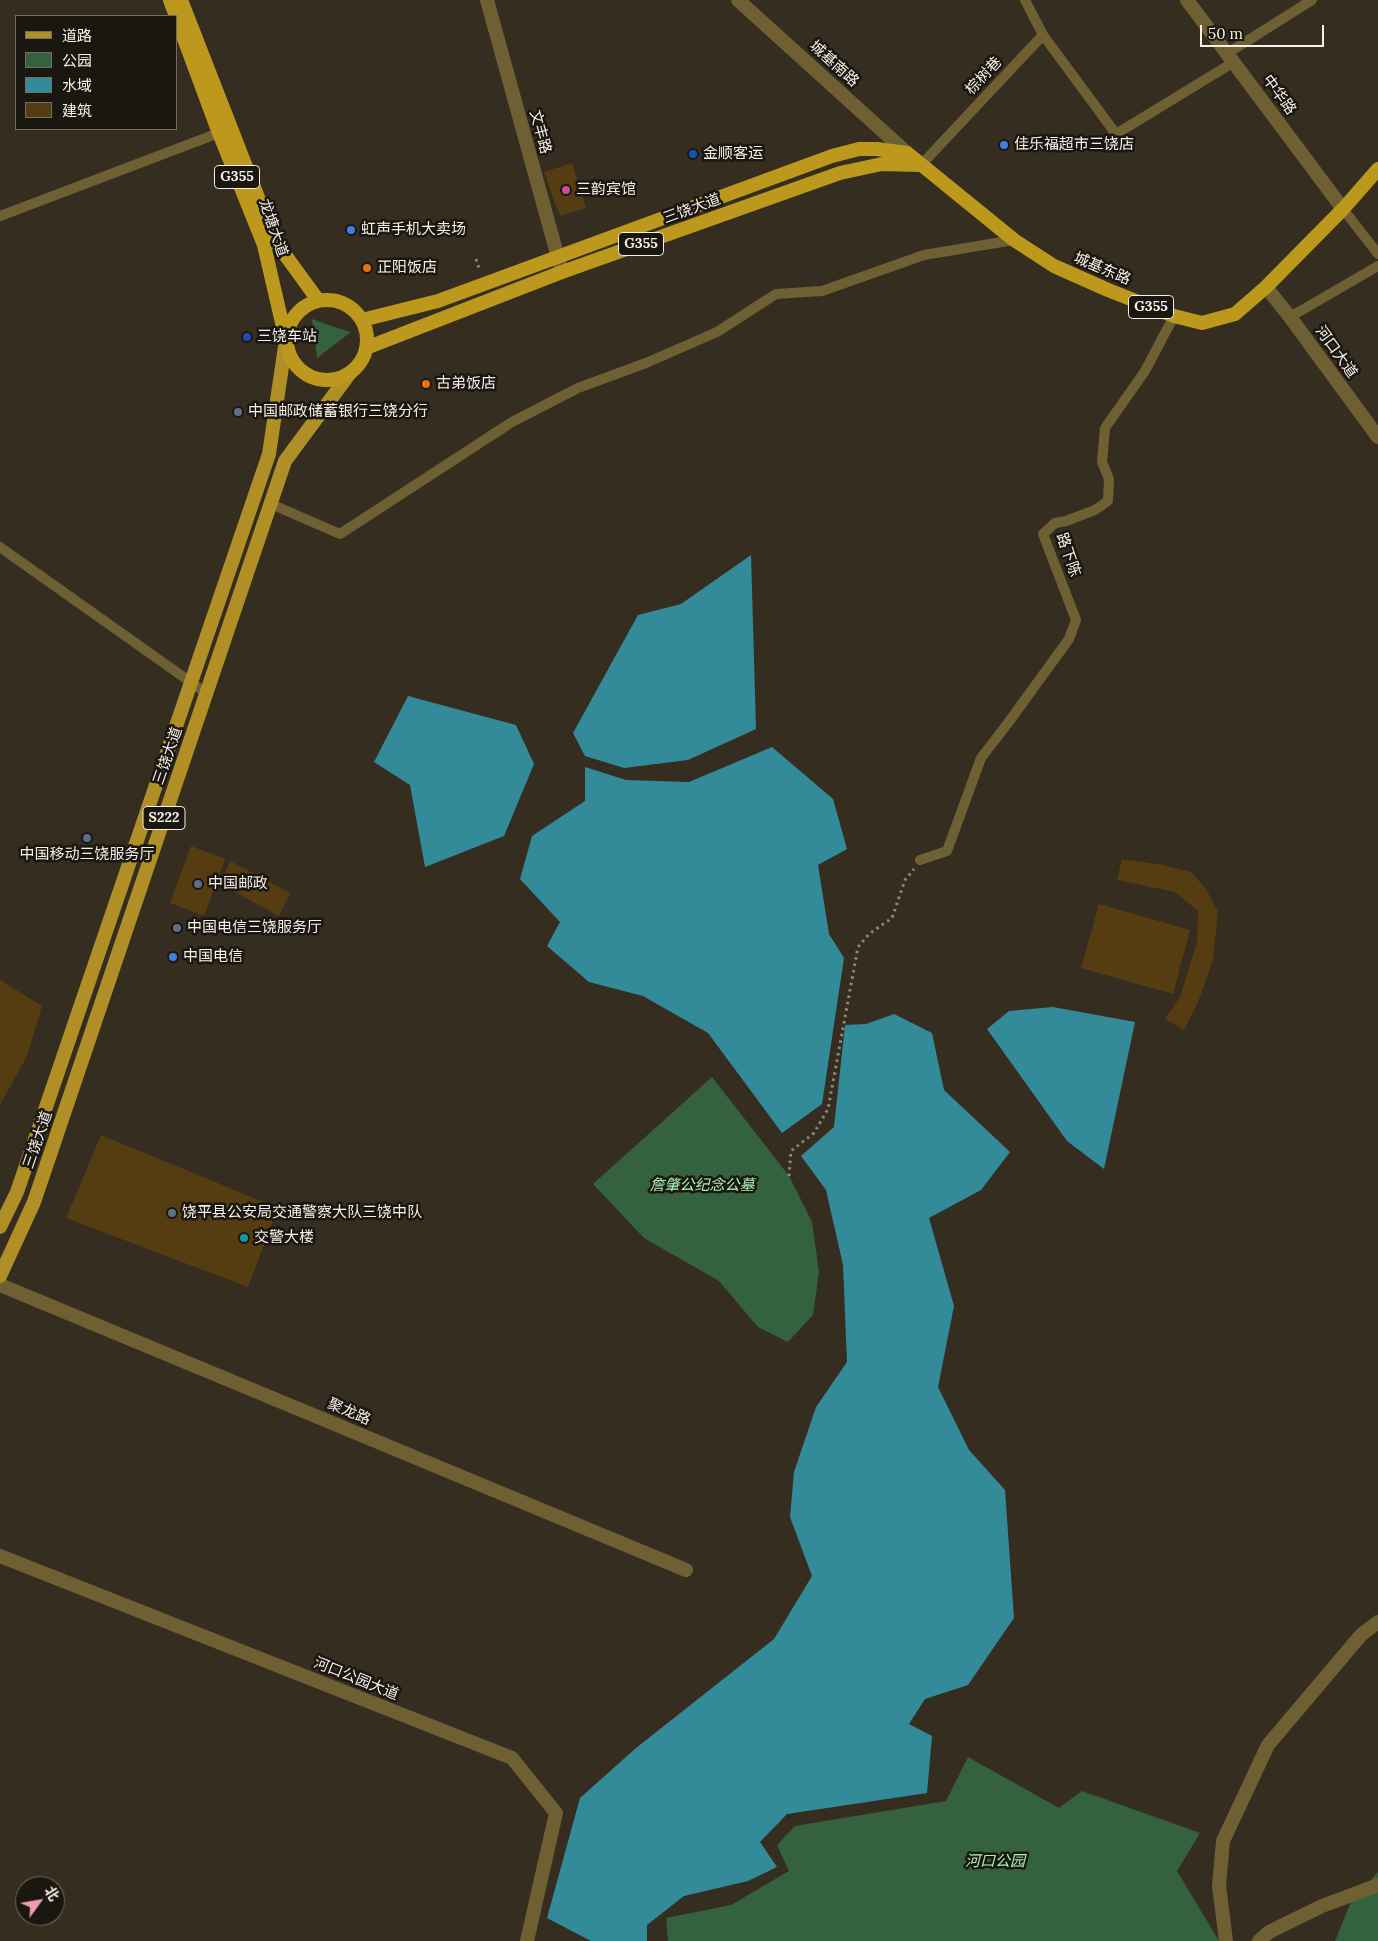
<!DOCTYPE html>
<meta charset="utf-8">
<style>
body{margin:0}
#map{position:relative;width:1378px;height:1941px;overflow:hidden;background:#362d21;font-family:Lora,"Noto Sans SC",serif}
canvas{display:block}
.legend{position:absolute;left:15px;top:15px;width:162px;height:115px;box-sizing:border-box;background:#1a1610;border:1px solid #726d66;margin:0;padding:6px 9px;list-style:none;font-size:15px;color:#f6f0e8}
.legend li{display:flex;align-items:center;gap:10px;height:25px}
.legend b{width:25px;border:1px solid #726d66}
.north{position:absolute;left:15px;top:1876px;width:50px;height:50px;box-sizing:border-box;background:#1a1610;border:1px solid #726d66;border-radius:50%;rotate:58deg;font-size:14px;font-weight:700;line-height:20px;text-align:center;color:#f6f0e8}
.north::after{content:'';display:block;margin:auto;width:18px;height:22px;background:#f19ab4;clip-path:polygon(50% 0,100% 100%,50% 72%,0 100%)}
.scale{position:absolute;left:1200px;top:25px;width:124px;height:22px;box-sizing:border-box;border:2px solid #f6f0e8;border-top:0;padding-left:6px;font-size:15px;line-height:18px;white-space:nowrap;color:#f6f0e8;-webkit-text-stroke:4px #1a1610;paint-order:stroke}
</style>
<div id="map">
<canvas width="1378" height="1941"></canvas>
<ul class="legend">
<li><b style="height:6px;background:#af8f26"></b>道路</li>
<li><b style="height:14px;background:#35623e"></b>公园</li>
<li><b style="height:14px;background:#338b99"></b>水域</li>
<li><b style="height:14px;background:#563c11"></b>建筑</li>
</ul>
<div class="north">北</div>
<div class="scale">50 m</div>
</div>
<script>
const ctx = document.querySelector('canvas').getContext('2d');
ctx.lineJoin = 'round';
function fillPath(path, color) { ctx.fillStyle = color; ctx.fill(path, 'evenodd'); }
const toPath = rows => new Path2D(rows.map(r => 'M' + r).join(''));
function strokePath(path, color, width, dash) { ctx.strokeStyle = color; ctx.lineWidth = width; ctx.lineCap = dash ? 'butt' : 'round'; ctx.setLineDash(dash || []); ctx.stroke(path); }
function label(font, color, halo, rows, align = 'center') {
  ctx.font = font + ' Lora,"Noto Sans SC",serif'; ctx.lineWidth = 5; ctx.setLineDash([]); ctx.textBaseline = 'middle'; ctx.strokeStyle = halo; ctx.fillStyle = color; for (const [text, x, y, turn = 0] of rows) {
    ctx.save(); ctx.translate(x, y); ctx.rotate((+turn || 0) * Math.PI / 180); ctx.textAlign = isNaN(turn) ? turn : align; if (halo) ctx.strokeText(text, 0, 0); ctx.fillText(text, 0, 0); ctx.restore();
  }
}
const green = toPath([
 [312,319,331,326,351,332,317,358],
 [712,1077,789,1176,812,1222,819,1272,813,1315,788,1342,758,1327,719,1281,644,1238,593,1184],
 [968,1757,1059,1808,1082,1791,1200,1833,1177,1871,1219,1941,668,1941,666,1918,731,1905,789,1871,777,1845,795,1826,946,1801],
 [1378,1872,1378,1941,1335,1941,1351,1902]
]);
const water = toPath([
 [751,555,756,729,688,760,624,768,585,756,573,733,638,615,681,604],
 [408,696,516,725,534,764,504,836,425,867,410,785,374,762],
 [772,747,833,799,847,849,818,865,829,934,844,958,822,1104,782,1133,708,1033,643,996,589,982,547,946,560,922,520,879,532,836,585,801,585,767,626,780,689,782],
 [1053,1007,1135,1022,1104,1169,1067,1141,987,1029,1009,1011],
 [894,1014,932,1033,944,1090,1010,1152,981,1190,929,1218,954,1306,938,1387,969,1450,1005,1490,1014,1618,968,1685,925,1699,909,1724,932,1736,927,1793,787,1814,760,1842,777,1867,748,1881,684,1896,647,1925,647,1941,591,1941,547,1918,580,1798,636,1748,774,1639,812,1576,790,1517,794,1472,816,1407,847,1362,843,1265,826,1190,801,1156,834,1127,845,1025,866,1024]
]);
const building = toPath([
 [572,163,586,208,561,216,556,207,544,172],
 [191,846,225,859,204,916,170,903],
 [1122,859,1162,865,1191,872,1206,889,1218,912,1213,960,1198,1002,1184,1030,1165,1019,1180,997,1197,942,1198,911,1175,892,1117,880],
 [230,861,290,893,279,916,220,884],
 [1099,904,1190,930,1173,994,1081,968],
 [0,980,42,1006,27,1056,0,1105],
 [101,1135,278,1208,248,1287,66,1218]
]);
const path = toPath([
 [476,259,480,271],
 [789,1176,791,1151,814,1133,828,1109,858,947,869,934,892,918,905,880,914,869]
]);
const service = toPath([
 [1043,35,1116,134,1234,62],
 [1228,53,1312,0],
 [921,165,1043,35,1025,0],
 [1343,209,1378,254],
 [0,216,224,131],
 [1290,317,1378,266],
 [271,504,340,534,512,422,578,388,646,363,717,332,776,294,822,291,924,255,1014,240],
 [0,547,206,693],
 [920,860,947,851,981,758,1008,723,1069,639,1076,620,1043,534,1055,523,1066,521,1095,510,1108,501,1109,479,1102,462,1105,428,1145,371,1174,316]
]);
const minor = toPath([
 [0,1285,686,1570],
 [0,1556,512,1758,556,1813,527,1941],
 [1226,1941,1219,1886,1223,1841,1268,1745,1361,1635,1378,1622],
 [1259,1941,1269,1932,1322,1906,1378,1885]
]);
const tertiary = toPath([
 [487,0,562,272],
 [738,0,907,153],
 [1187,0,1343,209],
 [1266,287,1290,317,1378,437]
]);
const primary = toPath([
 [0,1227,17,1192,269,454,286,340],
 [0,1276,34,1202,285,461,350,373]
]);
const trunk = toPath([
 [170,0,176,16],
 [181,0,275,241,318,300],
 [176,17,219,133,264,245,286,340],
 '287 340a40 40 0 1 1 80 0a40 40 0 1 1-80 0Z',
 [362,320,438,301,832,156,859,149,877,149,907,153,1014,240,1054,266,1108,290,1174,316,1202,323,1235,314,1266,287,1343,209,1378,169],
 [366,348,562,272,840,173,882,164,921,165]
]);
const markers = [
 [1004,145,5,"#3f7fe0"],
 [693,154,5,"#1a4fb4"],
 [566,190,5,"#d1479c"],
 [351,230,5,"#3f7fe0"],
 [367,268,5,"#e8710a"],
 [247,337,5,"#1a4fb4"],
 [426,384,5,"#e8710a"],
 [238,412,5,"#5c6f8a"],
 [87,838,5,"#5c6f8a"],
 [198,884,5,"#5c6f8a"],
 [177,928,5,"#5c6f8a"],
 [173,957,5,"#3f7fe0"],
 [172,1213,5,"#5c6f8a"],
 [244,1238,5,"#0f9aa8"]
];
const shields = [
 [237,177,45],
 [641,244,45],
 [1151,307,45],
 [164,818,42]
];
const shieldNames = [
 ["G355",237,177],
 ["G355",641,244],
 ["G355",1151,307],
 ["S222",164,818]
];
const streetNames = [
 ["城基南路",834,64,42],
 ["棕树巷",984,76,-47],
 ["中华路",1279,95,54],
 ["文丰路",540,132,75],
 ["三饶大道",692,209,-20],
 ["龙塘大道",273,228,71],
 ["城基东路",1102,269,23],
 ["河口大道",1336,352,54],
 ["路下陈",1068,555,71],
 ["三饶大道",168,756,-71],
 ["三饶大道",38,1140,-71],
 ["聚龙路",349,1412,23],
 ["河口公园大道",356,1679,22]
];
const poiNames = [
 ["佳乐福超市三饶店",1014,145],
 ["金顺客运",703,154],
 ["三韵宾馆",576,190],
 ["虹声手机大卖场",361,230],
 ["正阳饭店",377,268],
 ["三饶车站",257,337],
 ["古弟饭店",436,384],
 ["中国邮政储蓄银行三饶分行",248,412],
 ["中国移动三饶服务厅",87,855,"center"],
 ["中国邮政",208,884],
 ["中国电信三饶服务厅",187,928],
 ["中国电信",183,957],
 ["饶平县公安局交通警察大队三饶中队",182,1213],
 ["交警大楼",254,1238]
];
const parkNames = [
 ["詹肇公纪念公墓",702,1186],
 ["河口公园",995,1862]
];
fillPath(green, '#35623e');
fillPath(water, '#338b99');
fillPath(building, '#563c11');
strokePath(path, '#8f877d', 3, [2.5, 4]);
strokePath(service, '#6f6034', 10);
strokePath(minor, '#6f6034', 14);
strokePath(tertiary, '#6f6034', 14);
strokePath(primary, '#af8f26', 14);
strokePath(trunk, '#bc981c', 14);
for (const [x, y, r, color] of markers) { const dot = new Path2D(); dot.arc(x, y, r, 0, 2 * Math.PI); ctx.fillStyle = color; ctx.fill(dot); strokePath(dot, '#1a1610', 2); }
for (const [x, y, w] of shields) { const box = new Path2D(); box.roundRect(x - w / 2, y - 11.5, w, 23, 4); ctx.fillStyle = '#1a1610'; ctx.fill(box); strokePath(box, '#f6f0e8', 1); }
label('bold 14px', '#f6f0e8', null, shieldNames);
label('15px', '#f6f0e8', '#1a1610', streetNames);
label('15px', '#f6f0e8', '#1a1610', poiNames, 'left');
label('italic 15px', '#a9f5b5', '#1a1610', parkNames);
</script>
